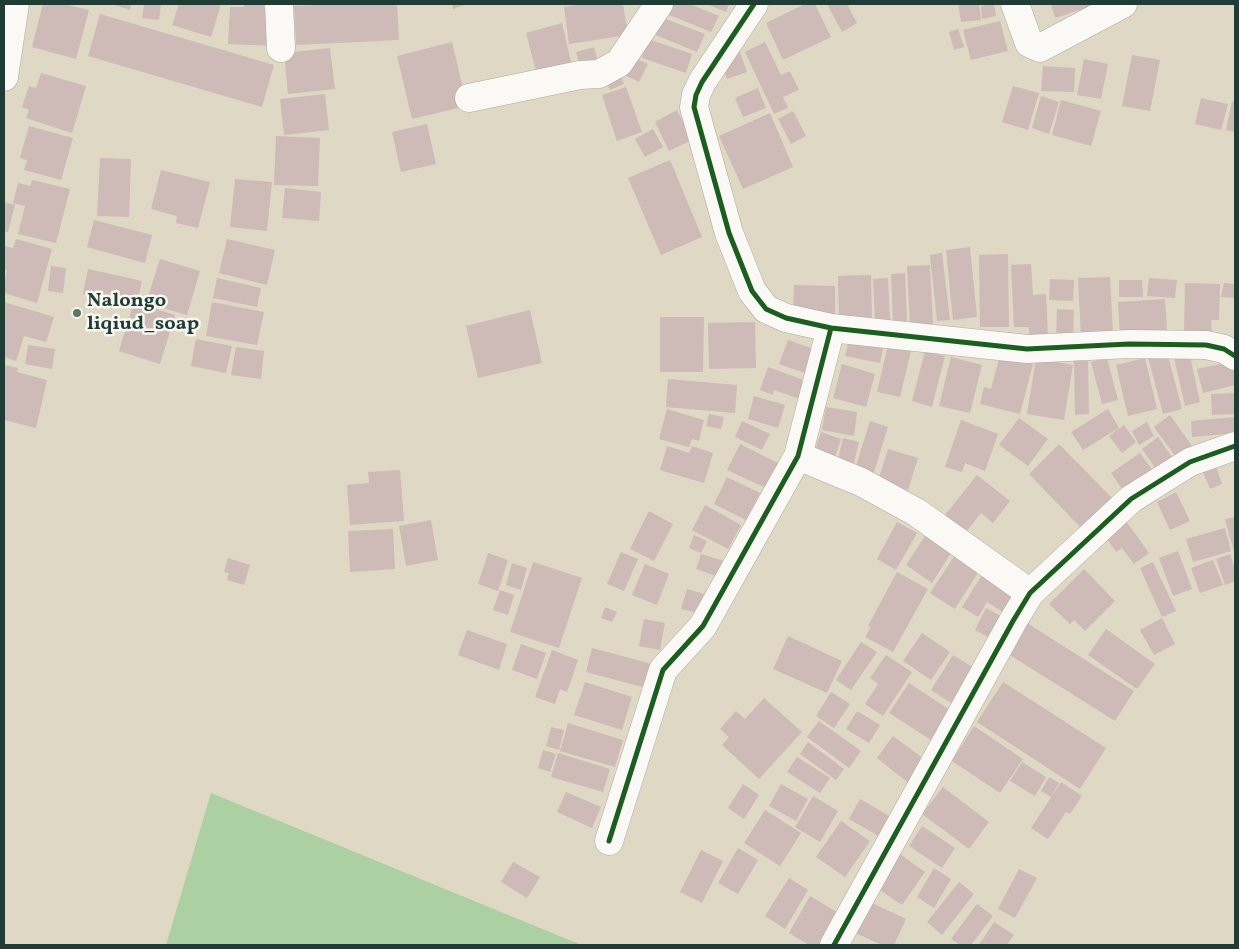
<!DOCTYPE html>
<style>
body{margin:0}
#map{position:relative;width:1239px;height:949px;overflow:hidden;background:#ded8c4;font-family:Vollkorn,serif}
canvas{display:block}
.frame{position:absolute;inset:0;border:5px solid #1f3d34;pointer-events:none}
</style>
<div id="map">
<canvas width="1239" height="949"></canvas>
<div class="frame"></div>
</div>
<script>
const ctx = document.querySelector('canvas').getContext('2d');
ctx.lineJoin = 'round';
function fillPath(path, color) { ctx.fillStyle = color; ctx.fill(path, 'evenodd'); }
const toPath = rows => new Path2D(rows.map(r => 'M' + r).join(''));
function strokePath(path, color, width, dash) { ctx.strokeStyle = color; ctx.lineWidth = width; ctx.lineCap = dash ? 'butt' : 'round'; ctx.setLineDash(dash || []); ctx.stroke(path); }
function label(font, color, halo, rows, align = 'center') {
  ctx.font = font + ' Vollkorn,serif'; ctx.lineWidth = 5; ctx.setLineDash([]); ctx.textBaseline = 'middle'; ctx.strokeStyle = halo; ctx.fillStyle = color; for (const [text, x, y, turn = 0] of rows) {
    ctx.save(); ctx.translate(x, y); ctx.rotate((+turn || 0) * Math.PI / 180); ctx.textAlign = isNaN(turn) ? turn : align; if (halo) ctx.strokeText(text, 0, 0); ctx.fillText(text, 0, 0); ctx.restore();
  }
}
const green = toPath([
 [211,793,579,944,579,945,166,945]
]);
const building = toPath([
 [43,4,63,4,89,10,76,59,32,47],
 [112,4,131,4,130,10],
 [144,4,161,4,159,20,142,18],
 [179,4,221,4,211,37,172,25],
 [244,4,264,4,264,8,276,9,274,46,228,44,230,7,244,7],
 [335,4,397,4,399,40,296,45,294,6],
 [452,4,468,4,453,9],
 [580,4,623,4,628,35,569,44,564,7],
 [671,4,690,4,719,16,711,32,667,14],
 [706,4,729,4,726,12],
 [805,4,815,4,831,37,783,60,766,23],
 [827,4,847,4,857,23,842,32],
 [958,4,979,4,981,20,961,22],
 [994,4,996,16,982,19,981,6],
 [1051,4,1088,4,1089,7,1055,18],
 [100,14,274,65,262,107,88,56],
 [658,16,705,34,697,52,651,33],
 [1000,21,1008,51,971,60,963,30],
 [562,23,571,62,536,71,526,33],
 [958,29,964,47,954,50,949,32],
 [648,39,692,54,686,73,642,58],
 [452,42,467,106,412,119,397,56],
 [765,42,781,75,790,71,799,90,783,97,788,108,774,114,745,52],
 [594,47,598,62,580,67,576,52],
 [330,48,335,89,288,94,284,53],
 [740,52,747,72,727,79,721,60],
 [1132,55,1160,60,1150,111,1122,106],
 [630,56,648,64,639,82,623,74],
 [1084,59,1108,64,1101,99,1077,95],
 [1043,66,1075,68,1074,92,1041,91],
 [41,73,86,86,72,133,26,118,29,110,22,107,29,86,36,88],
 [620,73,624,84,610,90,605,79],
 [1013,86,1039,93,1028,130,1002,122],
 [626,87,642,132,617,141,602,95],
 [758,88,766,108,743,117,735,98],
 [325,94,329,130,284,135,280,99],
 [1041,96,1059,102,1049,134,1032,128],
 [1201,98,1228,104,1221,130,1195,124],
 [1061,100,1101,111,1091,146,1052,135],
 [1232,101,1235,102,1235,132,1226,130],
 [677,110,692,140,669,151,655,122],
 [793,111,806,136,791,144,778,119],
 [770,113,793,167,743,189,719,136],
 [427,124,436,164,401,172,392,132],
 [29,126,73,138,61,180,24,170,27,160,20,158],
 [653,129,663,147,645,157,635,139],
 [276,136,320,138,318,186,274,185],
 [100,158,131,159,129,217,97,216],
 [670,160,702,237,661,255,628,178],
 [161,170,210,182,198,228,176,223,177,216,151,209],
 [235,179,272,182,267,231,230,227],
 [32,180,70,189,56,243,18,234,25,206,13,203,18,183,30,186],
 [285,188,321,192,319,221,282,218],
 [4,202,15,205,8,232,4,231],
 [94,220,152,235,145,263,87,247],
 [16,239,52,249,37,303,4,293,4,283,7,270,4,270,4,246,13,248],
 [227,239,275,250,267,285,219,273],
 [970,247,977,317,953,320,946,250],
 [942,253,950,320,937,321,930,255],
 [1008,254,1009,327,980,327,979,255],
 [160,259,200,271,187,315,146,303],
 [1031,264,1033,295,1046,294,1048,336,1029,337,1029,327,1014,327,1011,265],
 [930,265,933,324,910,326,907,266],
 [51,266,66,268,63,293,48,291],
 [88,269,142,281,137,303,175,315,160,364,119,351,133,305,83,294],
 [905,273,907,322,893,323,891,274],
 [871,275,872,320,839,321,838,276],
 [1110,277,1113,335,1081,337,1078,278],
 [217,278,261,288,257,307,213,298],
 [888,278,890,321,875,322,873,279],
 [1149,278,1177,280,1175,298,1147,296],
 [1050,279,1074,280,1073,301,1049,300],
 [1119,280,1142,280,1143,297,1119,297],
 [1185,283,1220,284,1219,320,1211,320,1212,332,1184,332],
 [1224,283,1235,284,1235,298,1221,297],
 [794,285,835,286,835,322,793,311],
 [1165,299,1167,330,1149,332,1120,337,1118,302],
 [4,302,54,317,46,342,24,336,16,361,4,357],
 [212,302,264,312,257,345,206,336],
 [1057,309,1074,310,1073,338,1056,337],
 [530,310,542,363,478,378,466,326],
 [660,317,704,317,703,372,660,372],
 [755,322,756,368,709,369,708,323],
 [850,336,884,343,880,363,845,356],
 [196,339,232,346,226,373,191,366],
 [788,340,819,351,810,375,779,364],
 [28,345,55,349,52,369,25,364],
 [888,345,911,351,900,397,877,392],
 [236,347,264,351,261,379,231,375],
 [925,351,945,356,932,407,912,401],
 [1189,351,1200,402,1185,406,1173,354],
 [1167,352,1182,409,1163,414,1148,357],
 [1000,355,1033,364,1020,414,980,404,984,387,991,389],
 [951,357,982,365,970,413,939,406],
 [1036,358,1073,365,1064,420,1027,414],
 [1107,358,1118,400,1102,404,1091,362],
 [1145,358,1157,409,1128,416,1116,365],
 [1074,361,1088,361,1089,414,1075,415],
 [1235,361,1235,385,1203,393,1197,369],
 [842,364,875,374,866,407,833,398],
 [4,365,18,368,17,372,47,380,36,428,4,420],
 [768,367,815,384,808,402,774,390,773,395,760,390],
 [668,379,737,385,735,413,666,407],
 [1235,393,1235,414,1212,415,1211,394],
 [754,396,785,405,778,428,748,419],
 [826,407,857,412,854,436,822,430],
 [667,409,704,420,699,441,692,439,689,447,659,439],
 [1108,409,1119,428,1083,450,1071,432],
 [709,414,724,417,721,429,706,426],
 [1170,415,1194,449,1179,461,1154,427],
 [1235,417,1235,433,1192,437,1191,421],
 [1019,418,1048,439,1028,466,999,445],
 [961,420,998,434,985,471,965,463,962,472,945,467],
 [742,421,770,434,762,450,735,437],
 [870,421,888,427,873,475,855,469],
 [1147,422,1154,436,1139,445,1132,431],
 [1124,425,1136,442,1122,453,1109,436],
 [821,432,841,439,834,460,814,454],
 [1158,437,1174,460,1158,472,1142,449],
 [843,438,859,442,853,467,837,463],
 [740,444,780,464,768,489,727,470],
 [1059,444,1117,503,1086,533,1029,474],
 [667,446,689,453,692,446,713,453,704,483,660,470],
 [888,449,918,458,908,490,878,481],
 [1140,453,1156,475,1127,496,1111,473],
 [1216,467,1222,484,1210,489,1203,472],
 [400,470,404,521,350,525,347,485,369,483,368,472],
 [977,475,1010,501,993,523,981,513,966,532,945,515],
 [727,477,760,493,746,520,714,504],
 [1176,492,1190,521,1170,530,1157,502],
 [705,505,741,525,728,549,692,530],
 [649,511,673,524,654,561,630,549],
 [1235,517,1235,556,1225,519],
 [431,520,438,560,406,566,399,526],
 [1126,521,1149,553,1134,564,1122,548,1116,552,1105,536],
 [897,522,917,533,896,570,877,559],
 [1225,528,1231,551,1193,562,1186,539],
 [393,529,395,569,350,572,348,531],
 [694,535,707,541,701,553,689,548],
 [925,536,951,553,932,583,906,565],
 [1178,551,1192,589,1173,596,1159,558],
 [621,552,638,559,624,591,607,584],
 [488,553,508,560,498,591,478,584],
 [701,554,727,562,722,578,696,569],
 [1230,554,1235,569,1235,581,1225,585,1216,559],
 [955,555,979,571,955,609,930,593],
 [228,558,250,565,244,585,227,580,229,573,224,572],
 [1213,560,1223,585,1200,593,1191,568],
 [533,562,582,578,559,648,510,632],
 [1153,562,1176,611,1162,617,1140,568],
 [512,563,527,568,521,590,506,585],
 [645,564,669,574,657,605,632,595],
 [1084,569,1115,601,1085,631,1074,620,1070,624,1049,604],
 [985,570,1020,592,1006,614,987,602,978,617,962,607],
 [897,572,928,589,893,652,865,637,871,627,868,626],
 [687,589,708,595,703,614,681,609],
 [500,590,514,595,508,615,493,610],
 [605,607,617,612,612,622,601,618],
 [986,608,1006,619,995,641,975,630],
 [1162,618,1175,644,1154,655,1140,630],
 [644,619,665,623,660,650,639,646],
 [1024,621,1134,691,1115,721,1005,652],
 [1106,629,1155,664,1137,689,1088,655],
 [467,630,507,644,499,670,458,655],
 [922,633,950,652,931,680,903,661],
 [788,636,842,661,827,693,773,669],
 [861,642,877,652,851,690,836,680],
 [521,644,546,653,537,679,512,670],
 [592,648,652,664,646,688,586,672],
 [552,650,578,660,567,692,560,689,555,704,535,697],
 [886,655,912,672,883,716,865,704,878,684,870,678],
 [953,655,982,673,959,708,931,690],
 [585,682,632,697,622,730,574,715],
 [1003,682,1106,748,1080,789,977,722],
 [909,683,950,710,931,740,889,713],
 [831,692,850,704,834,728,816,716],
 [764,698,802,732,759,779,722,745,729,737,720,729,736,711,745,719],
 [857,711,880,725,869,743,846,729],
 [819,721,861,751,849,768,807,737],
 [568,723,623,740,615,767,560,751],
 [974,726,1023,759,1000,793,952,761],
 [551,727,564,730,559,750,546,746],
 [893,736,928,762,911,785,877,758],
 [808,742,844,769,836,780,800,754],
 [543,750,556,754,550,772,538,768],
 [558,753,610,769,603,792,551,777],
 [797,757,830,778,820,793,787,772],
 [1022,762,1046,777,1035,796,1010,781],
 [1049,777,1059,783,1051,797,1041,791],
 [1061,782,1082,796,1070,814,1066,812,1048,839,1031,828],
 [743,784,759,795,744,819,728,808],
 [781,784,808,799,796,821,769,806],
 [943,787,989,822,969,849,922,814],
 [566,792,601,807,592,828,557,812],
 [813,796,838,811,820,842,795,827],
 [860,799,891,817,880,837,849,819],
 [765,810,801,833,780,866,744,843],
 [841,821,870,841,845,877,816,857],
 [922,826,955,848,942,868,909,846],
 [738,848,758,860,738,894,718,883],
 [701,850,723,861,702,903,680,892],
 [897,852,925,872,902,905,874,886],
 [513,862,540,877,527,898,501,882],
 [934,868,951,879,934,908,917,897],
 [1019,869,1037,878,1015,918,998,909],
 [789,878,808,890,785,929,765,916],
 [959,882,974,894,942,935,927,922],
 [810,896,840,914,821,945,809,945,789,933],
 [868,901,906,919,894,945,882,945,853,932],
 [977,904,993,916,971,945,960,945,951,939],
 [994,922,1014,935,1007,945,979,945]
]);
const street = toPath([
 [279,4,281,48],
 [754,4,702,82,696,95,694,107,729,233,752,291,766,309,786,318,831,328,1027,349,1129,344,1206,345,1224,349,1235,356],
 [1015,4,1029,43,1040,48,1123,4],
 [4,77,15,4],
 [469,98,580,75,599,74,619,63,659,4],
 [798,456,861,482,916,512,1030,593],
 [609,841,663,670,703,626,798,456,831,328],
 [834,945,1013,621,1030,593,1131,499,1190,462,1235,446]
]);
const cycleway = toPath([
 [754,4,702,82,696,95,694,107,729,233,752,291,766,309,786,318,831,328,1027,349,1129,344,1206,345,1224,349,1235,356],
 [609,841,663,670,703,626,798,456,831,328],
 [834,945,1013,621,1030,593,1131,499,1190,462,1235,446]
]);
const markers = [
 [77,313,5,"#627366"]
];
const poiNames = [
 ["Nalongo",87,302],
 ["liqiud_soap",87,325]
];
fillPath(green, '#acd0a1');
fillPath(building, '#cebbb8');
strokePath(street, '#acab9e', 29);
strokePath(street, '#faf9f6', 28);
strokePath(cycleway, '#1b5e20', 5);
for (const [x, y, r, color] of markers) { const dot = new Path2D(); dot.arc(x, y, r, 0, 2 * Math.PI); ctx.fillStyle = color; ctx.fill(dot); strokePath(dot, '#f6f6f2', 2); }
label('bold 20px', '#1f3d34', '#f6f6f2', poiNames, 'left');
</script>
